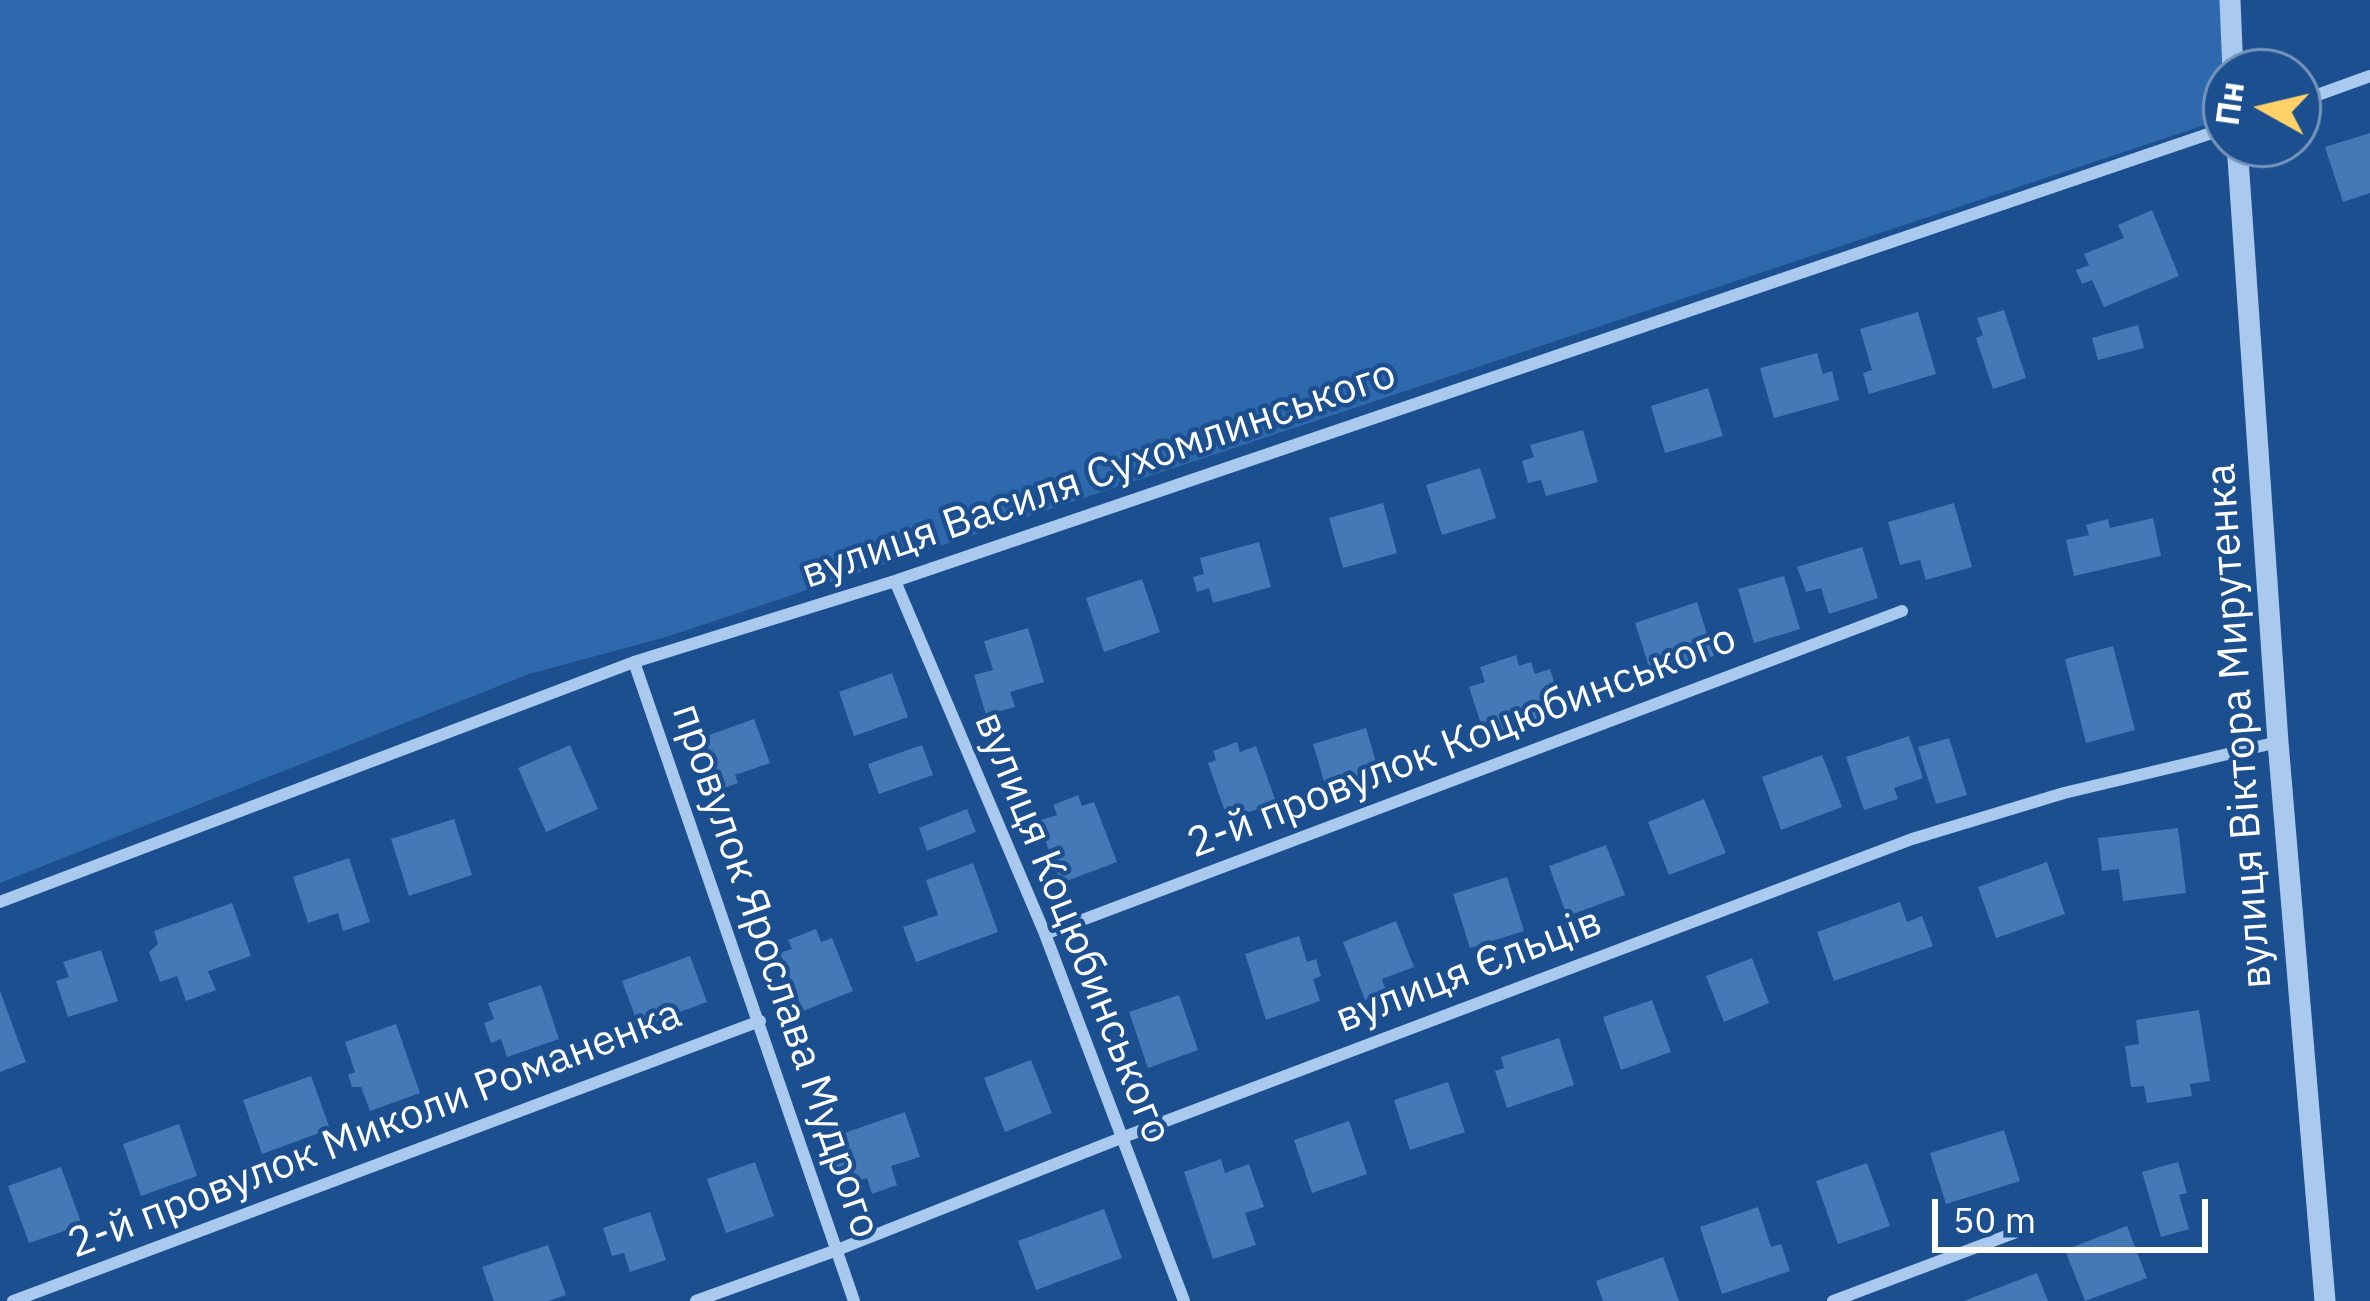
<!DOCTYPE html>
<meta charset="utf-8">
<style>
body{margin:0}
#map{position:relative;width:2370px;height:1301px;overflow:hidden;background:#1b4f8f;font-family:"IBM Plex Sans",sans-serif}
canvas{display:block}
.north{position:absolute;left:2202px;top:48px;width:120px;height:120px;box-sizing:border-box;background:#1b4f8f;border:3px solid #7695bc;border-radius:50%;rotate:278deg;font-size:33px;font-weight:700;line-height:48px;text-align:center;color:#fff}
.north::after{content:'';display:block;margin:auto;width:42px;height:54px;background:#ffd166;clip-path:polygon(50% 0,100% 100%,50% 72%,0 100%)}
.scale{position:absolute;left:1932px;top:1199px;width:276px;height:54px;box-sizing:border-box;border:6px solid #fff;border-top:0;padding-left:15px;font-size:36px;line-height:42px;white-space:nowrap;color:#fff;-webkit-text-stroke:9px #1b4f8f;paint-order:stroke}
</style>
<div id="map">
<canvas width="2370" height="1301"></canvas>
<div class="north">Пн</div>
<div class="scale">50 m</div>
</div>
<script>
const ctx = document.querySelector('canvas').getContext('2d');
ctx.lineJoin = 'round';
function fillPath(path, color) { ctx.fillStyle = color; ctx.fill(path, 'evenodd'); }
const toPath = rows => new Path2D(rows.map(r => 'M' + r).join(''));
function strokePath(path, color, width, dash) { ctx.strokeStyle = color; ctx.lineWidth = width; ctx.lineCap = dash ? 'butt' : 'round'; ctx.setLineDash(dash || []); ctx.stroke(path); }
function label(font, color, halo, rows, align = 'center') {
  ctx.font = font + ' "IBM Plex Sans",sans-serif'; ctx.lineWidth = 9; ctx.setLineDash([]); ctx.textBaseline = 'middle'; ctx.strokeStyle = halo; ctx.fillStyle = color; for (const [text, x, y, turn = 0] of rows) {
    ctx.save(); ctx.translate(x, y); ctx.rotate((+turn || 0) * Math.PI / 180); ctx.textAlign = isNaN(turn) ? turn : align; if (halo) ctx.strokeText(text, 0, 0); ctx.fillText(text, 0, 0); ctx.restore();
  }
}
const green = toPath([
 [0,0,2232,0,2226,72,2226,118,666,637,529,674,0,883]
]);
const building = toPath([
 [2370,133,2370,193,2343,202,2325,147],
 [2152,210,2179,276,2104,307,2092,280,2082,284,2076,270,2089,265,2084,254,2124,238,2118,225],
 [2004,310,2026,378,1993,389,1976,338,1983,335,1977,318],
 [1918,312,1936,374,1869,394,1863,373,1872,370,1860,329],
 [2138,325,2144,348,2098,360,2092,338],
 [1817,353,1823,374,1832,371,1839,400,1774,418,1760,368],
 [1708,388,1723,436,1665,453,1651,406],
 [1583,430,1598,482,1546,496,1541,480,1528,483,1522,461,1534,457,1530,445],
 [1480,468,1496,518,1442,535,1426,485],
 [1383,503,1397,553,1343,568,1329,518],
 [1954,503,1972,567,1926,580,1920,560,1900,565,1888,522],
 [2153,518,2161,556,2074,576,2066,540,2089,535,2086,525,2108,519,2110,528],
 [1259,542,1271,587,1213,603,1209,588,1197,592,1193,577,1204,574,1200,558],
 [1862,547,1878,598,1829,614,1821,588,1806,592,1797,567],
 [1784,576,1800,629,1754,643,1738,589],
 [1142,579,1160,632,1104,652,1086,598],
 [1697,602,1714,656,1652,676,1635,623],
 [1028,628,1044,682,1010,692,1015,707,986,715,974,675,993,670,984,641],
 [2113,646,2135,730,2086,743,2065,659],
 [1516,655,1519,666,1531,662,1535,674,1550,669,1558,694,1542,699,1548,715,1485,736,1469,687,1485,682,1480,667],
 [892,673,908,717,854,736,839,692],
 [754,719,770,763,735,775,738,783,724,788,722,781,714,783,698,739],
 [1366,728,1379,772,1326,788,1313,744],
 [1909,736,1923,778,1894,788,1898,799,1864,810,1846,757],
 [1949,738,1967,795,1936,804,1918,747],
 [1237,742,1240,752,1256,746,1276,802,1228,820,1208,763,1216,760,1213,751],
 [570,745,598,809,546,832,518,768],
 [922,745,933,775,879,794,868,764],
 [1822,755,1842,807,1781,830,1762,777],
 [1078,795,1082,806,1094,802,1117,862,1061,883,1038,821,1057,815,1053,805],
 [1704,799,1726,853,1669,875,1648,822],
 [967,809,976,832,927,851,919,828],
 [454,819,472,875,409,896,391,839],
 [2178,828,2186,893,2123,901,2119,869,2102,871,2098,838],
 [1606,845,1625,895,1567,916,1549,866],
 [349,858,370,922,343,931,338,913,308,923,293,877],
 [2047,862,2065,914,1996,938,1978,887],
 [973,863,998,932,916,962,903,927,938,915,926,880],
 [1507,877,1524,931,1470,948,1453,894],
 [1900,902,1907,922,1922,916,1933,946,1834,981,1817,932],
 [232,903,251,956,208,971,216,990,186,1001,177,976,160,982,149,952,158,944,154,931],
 [1396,921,1414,967,1382,979,1386,991,1365,1000,1343,942],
 [816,929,821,942,832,938,853,991,803,1011,780,953,792,949,788,940],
 [1299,936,1307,962,1316,959,1321,976,1313,979,1320,1001,1266,1020,1245,954],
 [101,950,118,1001,68,1017,56,981,69,977,63,962],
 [690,956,707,1002,639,1027,622,981],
 [1752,958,1769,1003,1724,1022,1706,976],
 [541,985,559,1039,507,1057,501,1039,491,1043,484,1023,494,1019,488,1003],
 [0,991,26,1062,0,1072],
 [1179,995,1198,1050,1148,1068,1129,1012],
 [1652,1000,1671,1052,1621,1070,1603,1017],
 [2199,1010,2210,1081,2190,1084,2192,1096,2147,1103,2144,1086,2131,1087,2125,1046,2139,1044,2136,1020],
 [396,1024,420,1093,370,1111,361,1087,352,1087,348,1075,355,1072,345,1042],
 [1559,1038,1574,1085,1507,1108,1495,1071,1504,1068,1501,1057],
 [1031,1060,1052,1113,1005,1132,984,1078],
 [311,1076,330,1129,262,1154,243,1100],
 [1448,1082,1465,1132,1410,1150,1394,1100],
 [905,1112,920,1157,891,1166,897,1185,872,1194,867,1178,843,1186,827,1139],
 [1349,1121,1367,1174,1312,1193,1294,1140],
 [179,1124,197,1176,141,1196,123,1144],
 [2004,1130,2020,1181,1946,1204,1930,1153],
 [1221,1159,1225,1173,1249,1164,1264,1207,1245,1213,1256,1245,1213,1259,1184,1172],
 [755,1162,774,1216,726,1233,707,1179],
 [2178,1162,2187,1193,2179,1195,2189,1229,2161,1237,2142,1172],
 [1867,1163,1890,1226,1838,1244,1816,1181],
 [61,1167,82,1225,29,1243,8,1186],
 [1758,1207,1771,1247,1781,1244,1790,1271,1722,1294,1700,1227],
 [1104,1209,1122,1258,1036,1290,1018,1241],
 [650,1212,666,1260,630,1272,624,1253,612,1256,603,1228],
 [2127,1226,2147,1278,2085,1301,2065,1250],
 [548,1245,566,1295,548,1301,494,1301,482,1267],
 [1663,1257,1679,1301,1603,1301,1596,1281],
 [2037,1273,2048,1301,1964,1301]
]);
const minor = toPath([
 [2298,102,2370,76],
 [895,581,1045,934,1184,1301],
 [634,662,854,1301],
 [0,902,634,662,895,581,2226,128],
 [1045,934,1902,611],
 [13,1301,760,1021],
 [696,1301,837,1250,1121,1138,1912,839,2064,793,2278,742],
 [1833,1301,2014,1233]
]);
const tertiary = toPath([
 [2230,0,2233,72],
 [2237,144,2278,742,2325,1301]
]);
const streetNames = [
 ["вулиця Василя Сухомлинського",1099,475,-19],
 ["вулиця Віктора Мирутенка",2240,726,-94],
 ["2-й провулок Коцюбинського",1462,742,-21],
 ["вулиця Коцюбинського",1072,928,68],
 ["провулок Ярослава Мудрого",775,971,71],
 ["вулиця Єльців",1469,971,-21],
 ["2-й провулок Миколи Романенка",375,1130,-21]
];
fillPath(green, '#2e69ad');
fillPath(building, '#4478b7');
strokePath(minor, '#a9c9ee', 12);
strokePath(tertiary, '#a9c9ee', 21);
label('42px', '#fff', '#1b4f8f', streetNames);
</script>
